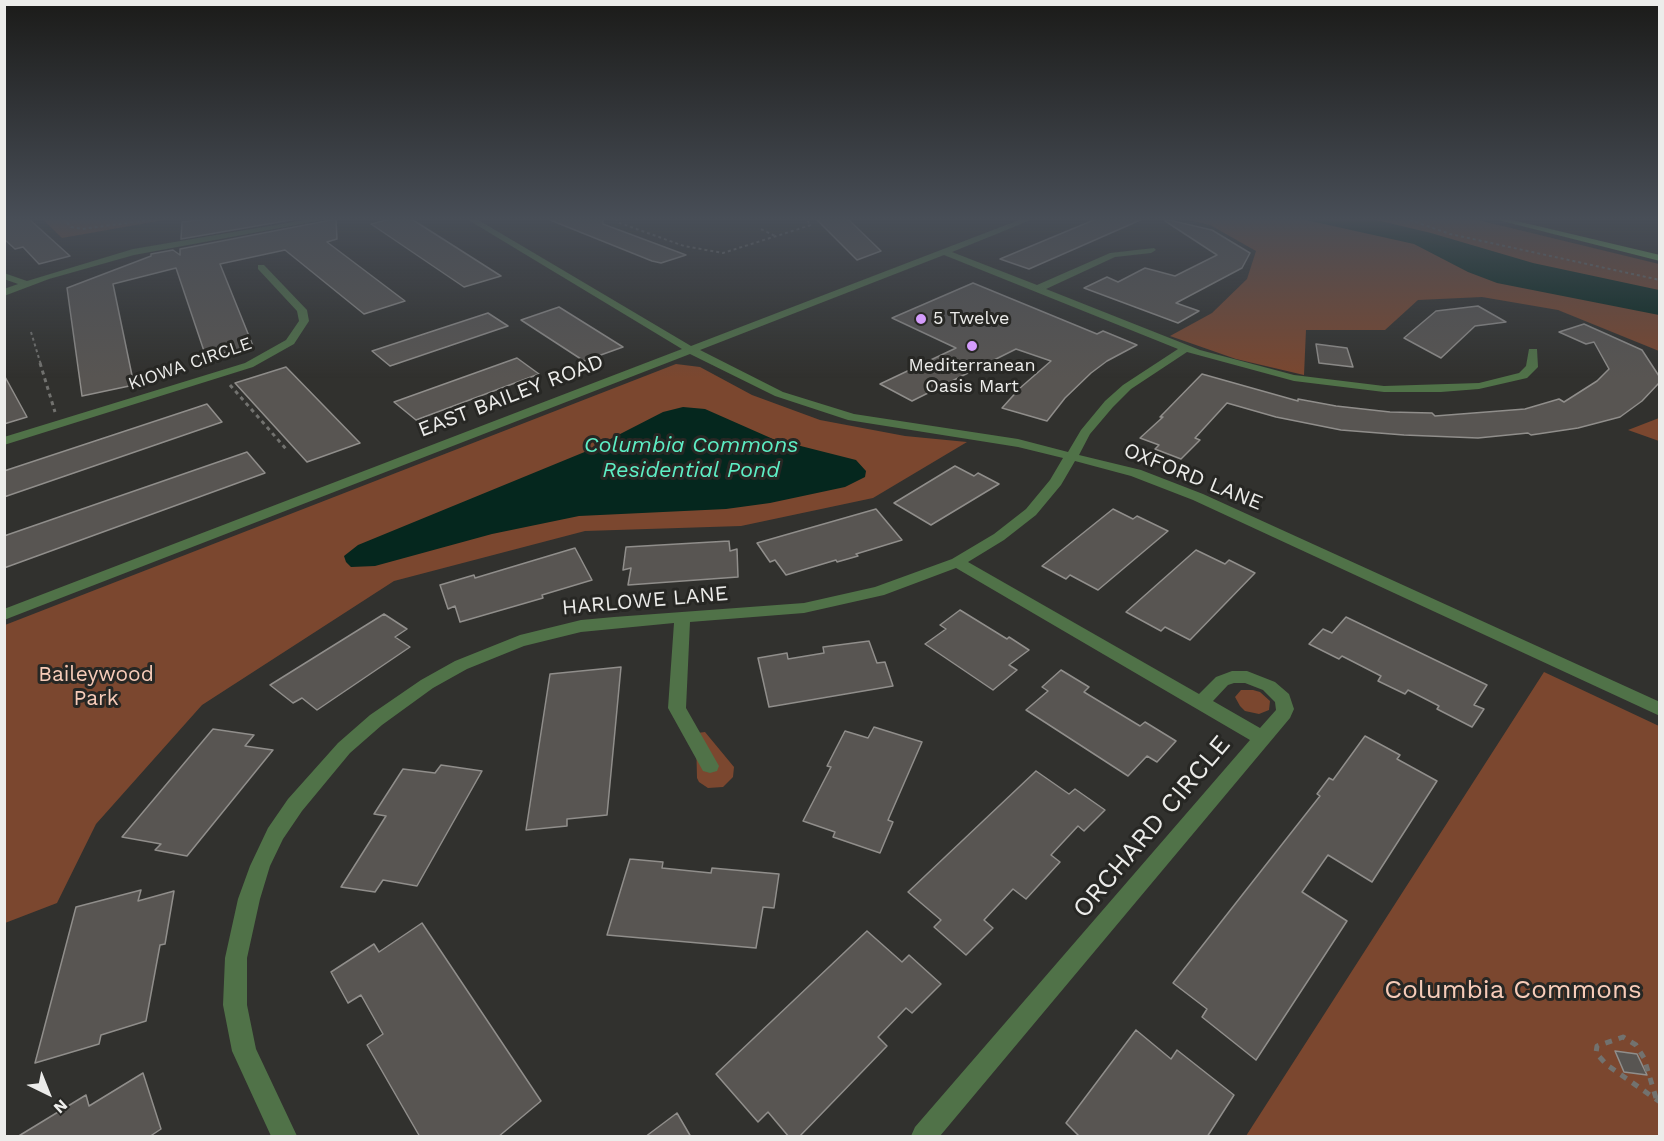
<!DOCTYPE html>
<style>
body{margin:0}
#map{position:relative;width:1664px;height:1141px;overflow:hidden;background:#31312e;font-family:"Work Sans",sans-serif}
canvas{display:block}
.frame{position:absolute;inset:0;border:6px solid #ececea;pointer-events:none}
.north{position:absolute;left:18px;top:1063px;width:60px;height:60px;-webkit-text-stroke:4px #272724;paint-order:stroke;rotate:137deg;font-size:16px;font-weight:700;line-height:24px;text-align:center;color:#ececea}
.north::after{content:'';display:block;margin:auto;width:21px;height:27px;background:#ececea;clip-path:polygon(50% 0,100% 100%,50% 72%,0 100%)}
</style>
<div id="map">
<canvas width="1664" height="1141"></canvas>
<div class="frame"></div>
<div class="north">N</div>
</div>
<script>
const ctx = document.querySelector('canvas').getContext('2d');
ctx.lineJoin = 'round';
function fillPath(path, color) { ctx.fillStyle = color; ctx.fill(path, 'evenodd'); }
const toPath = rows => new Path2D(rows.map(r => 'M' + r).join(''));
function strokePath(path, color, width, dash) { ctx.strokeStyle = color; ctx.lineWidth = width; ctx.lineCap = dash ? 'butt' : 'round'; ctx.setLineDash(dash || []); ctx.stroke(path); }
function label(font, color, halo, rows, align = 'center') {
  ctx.font = font + ' "Work Sans",sans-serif'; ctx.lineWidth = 6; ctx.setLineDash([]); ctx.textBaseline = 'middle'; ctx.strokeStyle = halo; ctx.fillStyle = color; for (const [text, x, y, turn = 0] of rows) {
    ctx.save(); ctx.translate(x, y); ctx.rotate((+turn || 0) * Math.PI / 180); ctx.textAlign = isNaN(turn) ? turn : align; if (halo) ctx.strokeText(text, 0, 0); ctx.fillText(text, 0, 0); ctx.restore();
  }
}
const green = toPath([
 [41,218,176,218,62,238],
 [1178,218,1470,218,1659,264,1659,351,1558,310,1482,297,1418,300,1385,330,1306,330,1304,375,1236,359,1170,336,1212,313,1247,279,1256,251,1210,225],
 [676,364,700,367,752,395,820,420,905,436,967,442,873,498,741,526,585,531,394,581,202,705,96,824,57,903,5,923,5,625],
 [1659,418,1659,441,1628,430],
 [1544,672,1659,726,1659,1136,1246,1136],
 [1241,690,1253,690,1260,692,1270,701,1269,710,1259,714,1245,711,1240,706,1235,697],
 [705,732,734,767,733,777,723,787,708,788,699,782,697,778,696,736,697,733]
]);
const water = toPath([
 [1297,218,1368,218,1431,233,1533,263,1659,290,1659,315,1497,283,1468,272,1414,244],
 [683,407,705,409,773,439,856,460,866,471,865,477,845,487,770,503,726,509,579,516,492,534,375,566,351,567,346,562,344,556,358,545,587,451,663,412]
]);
const building = toPath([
 [4,218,28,218,70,256,39,264,23,247,15,249,4,239,4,218],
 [213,218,303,218,181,239,182,222,213,218],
 [394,218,410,218,501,276,464,287,371,224,394,218],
 [545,218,603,218,603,224,686,255,661,263,652,261,545,218],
 [815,218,847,218,881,251,857,260,815,218],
 [1145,218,1029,269,1000,259,1096,219,1145,218],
 [336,219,337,239,327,242,405,301,364,314,285,250,220,264,253,346,206,357,176,268,113,284,134,385,82,396,67,288,151,256,151,254,173,250,180,255,180,249,336,219],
 [1165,219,1212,230,1250,253,1242,268,1176,303,1199,311,1178,323,1084,288,1107,277,1118,282,1145,268,1175,276,1217,255,1165,221,1165,219],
 [973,283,1097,334,1103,331,1137,345,1107,361,1091,373,1065,398,1047,421,1002,408,1020,388,1051,361,1016,349,912,401,880,384,956,348,892,318,973,283],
 [1478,306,1506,322,1475,326,1441,358,1404,338,1436,311,1478,306],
 [559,307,623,347,584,361,521,320,559,307],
 [488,313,508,326,390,366,372,351,488,313],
 [1584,324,1642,350,1659,376,1659,383,1642,401,1620,417,1578,428,1531,435,1528,433,1478,438,1404,435,1341,430,1276,417,1227,403,1195,438,1200,440,1181,459,1155,449,1159,445,1140,438,1163,417,1160,417,1202,374,1298,401,1298,399,1336,406,1390,412,1432,413,1435,416,1525,409,1559,399,1564,402,1597,381,1609,369,1594,342,1586,344,1559,332,1584,324],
 [1316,344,1347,348,1353,367,1319,363,1316,344],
 [517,358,539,374,416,420,394,402,517,358],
 [286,367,360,443,307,462,235,383,286,367],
 [4,375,27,417,4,424,4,375],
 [207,404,222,422,4,497,4,471,207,404],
 [247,452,265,473,4,568,4,536,247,452],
 [955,466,974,476,978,473,999,484,931,525,894,503,955,466],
 [876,509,902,540,856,554,858,556,837,562,836,560,786,575,775,560,770,562,757,543,876,509],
 [1113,509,1133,519,1137,516,1168,531,1098,590,1070,575,1066,579,1042,566,1113,509],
 [729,541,730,551,737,549,738,577,628,585,631,568,623,570,626,547,729,541],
 [575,548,592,580,542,595,543,598,460,622,455,606,448,609,440,585,474,575,475,578,575,548],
 [1196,550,1225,564,1229,560,1255,573,1190,640,1165,627,1161,631,1126,612,1196,550],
 [960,610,1007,639,1009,637,1029,650,1009,665,1017,670,993,690,925,644,946,629,940,625,960,610],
 [384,614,407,629,395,637,410,647,317,710,302,698,293,703,270,685,384,614],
 [1346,617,1487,685,1474,705,1484,709,1472,727,1437,709,1439,706,1408,690,1405,694,1378,681,1381,676,1342,656,1339,659,1309,644,1323,629,1332,633,1346,617],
 [869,641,877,663,885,662,893,686,769,707,758,658,787,653,788,659,824,653,823,647,869,641],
 [621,667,607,815,567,819,567,826,526,830,550,674,621,667],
 [1061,670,1089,687,1084,692,1140,726,1145,722,1176,741,1157,762,1147,756,1128,776,1026,710,1048,691,1042,687,1061,670],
 [874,727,922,742,888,820,893,822,880,853,833,837,835,832,803,821,831,767,827,766,845,731,868,738,874,727],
 [213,729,254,735,245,746,273,750,187,856,155,850,161,844,122,837,213,729],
 [1365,736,1400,755,1397,759,1437,781,1372,882,1328,855,1302,892,1347,921,1256,1060,1202,1017,1207,1009,1173,983,1320,796,1317,794,1329,778,1333,780,1365,736],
 [441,765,482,771,417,886,383,880,375,892,341,887,386,816,374,814,403,769,435,773,441,765],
 [1036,771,1069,794,1075,789,1105,810,1084,831,1078,826,1051,855,1060,862,1026,899,1013,889,984,920,993,928,966,955,934,927,941,920,908,892,1036,771],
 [630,859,663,862,662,868,711,873,712,868,779,874,774,908,763,907,756,948,607,935,630,859],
 [141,890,138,901,174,891,165,944,160,945,146,1021,101,1035,99,1044,35,1063,76,907,141,890],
 [422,923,541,1101,498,1137,420,1137,367,1045,383,1034,361,995,348,1003,331,972,374,944,379,952,422,923],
 [867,931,902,962,909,955,941,984,912,1013,906,1008,878,1037,887,1046,799,1137,789,1137,768,1112,758,1122,716,1074,867,931],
 [1136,1030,1171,1059,1177,1050,1234,1095,1207,1137,1080,1137,1066,1123,1136,1030],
 [1615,1051,1637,1054,1647,1075,1624,1072,1615,1051],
 [143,1073,161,1129,149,1137,17,1137,86,1095,89,1106,143,1073],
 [677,1113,691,1137,645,1137,677,1113]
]);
const pathFar2 = toPath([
 [63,218,71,227,82,229,165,218],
 [616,218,617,222,684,246,723,253,811,225,805,218],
 [1404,218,1450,234,1660,280],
 [761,229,775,236],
 [31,332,41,365]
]);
const pathFar1 = toPath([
 [40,363,55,412],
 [230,385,287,450]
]);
const path = toPath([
 [1656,1098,1644,1058,1636,1045,1623,1037,1597,1046,1596,1053,1607,1065,1660,1102]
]);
const minor = toPath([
 [316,218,334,218,134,255,49,279,4,296,4,289,18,284,4,279,4,273,27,281,133,249,316,218],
 [465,218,475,218,691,346,1024,218,1036,218,952,252,1037,285,1110,253,1154,248,1156,250,1151,253,1115,257,1046,289,1200,350,1294,375,1384,386,1479,383,1519,373,1526,366,1529,349,1537,349,1538,367,1527,378,1479,389,1441,392,1384,392,1294,381,1187,352,1131,389,1113,407,1090,434,1079,455,1141,470,1203,494,1660,702,1660,716,1193,500,1131,476,1075,461,1061,485,1036,515,1004,540,968,562,1199,694,1216,677,1232,671,1247,671,1275,682,1289,694,1294,709,1290,718,940,1136,911,1136,915,1127,1250,740,956,568,884,595,804,613,690,622,686,708,719,766,717,771,710,773,703,771,668,708,674,623,581,632,524,646,467,669,433,688,382,725,350,753,302,811,283,839,270,866,260,899,247,958,247,1005,256,1049,297,1136,271,1136,232,1051,223,1005,225,958,238,899,250,866,268,828,288,799,338,743,370,715,421,680,455,661,520,635,581,620,614,617,804,603,875,587,952,559,994,534,1026,509,1050,480,1063,458,1018,447,848,420,775,396,690,354,4,620,4,609,682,349,465,218],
 [944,255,1178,349,1123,385,1105,401,1081,430,1068,452,1018,439,854,414,783,392,700,350,944,255],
 [1234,683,1245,683,1263,690,1275,702,1276,710,1260,728,1213,701,1228,685,1234,683],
 [258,265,264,265,307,310,309,321,294,344,253,367,4,445,4,437,245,363,286,340,299,321,297,311,258,269,258,265]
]);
const major = toPath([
 [1490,218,1504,218,1660,255,1660,261,1490,218]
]);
const markers = [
 [921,319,6,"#d49cfc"],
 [972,346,6,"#d49cfc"]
];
const farPoinames = [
 ["5 Twelve",933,319],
 ["Mediterranean",972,366,"center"],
 ["Oasis Mart",972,387,"center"]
];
const farStreetnames = [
 ["KIOWA CIRCLE",190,364,-19]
];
const streetNames = [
 ["EAST BAILEY ROAD",511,396,-21],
 ["OXFORD LANE",1193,477,22],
 ["HARLOWE LANE",645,601,-5]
];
const parkNames = [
 ["Baileywood",96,675],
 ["Park",96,699]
];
const waterNames = [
 ["Columbia Commons",691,446],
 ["Residential Pond",691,471]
];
const nearStreetnames = [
 ["ORCHARD CIRCLE",1152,827,-50]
];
const nearParknames = [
 ["Columbia Commons",1513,990]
];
fillPath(green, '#7b472f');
fillPath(water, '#05271e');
fillPath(building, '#585552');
strokePath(building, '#908e8b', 1.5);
strokePath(pathFar2, '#72726f', 2, [3, 3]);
strokePath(pathFar1, '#72726f', 3, [4, 4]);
strokePath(path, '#72726f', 5, [7, 7]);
fillPath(minor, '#507248');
fillPath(major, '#6bb35a');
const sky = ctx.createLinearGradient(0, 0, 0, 378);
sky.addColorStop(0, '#1b1b19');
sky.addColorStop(0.58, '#484e57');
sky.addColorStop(1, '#484e5700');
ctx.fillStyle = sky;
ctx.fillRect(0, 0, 1664, 378);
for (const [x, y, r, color] of markers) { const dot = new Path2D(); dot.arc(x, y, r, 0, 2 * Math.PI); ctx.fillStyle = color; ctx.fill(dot); strokePath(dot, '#272724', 2); }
label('18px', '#ececea', '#272724', farPoinames, 'left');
label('18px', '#ececea', '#272724', farStreetnames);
label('21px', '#ececea', '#272724', streetNames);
label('21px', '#f7ccb9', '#272724', parkNames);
label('italic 22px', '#5deec5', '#272724', waterNames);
label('26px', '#ececea', '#272724', nearStreetnames);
label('26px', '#f7ccb9', '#272724', nearParknames);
</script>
